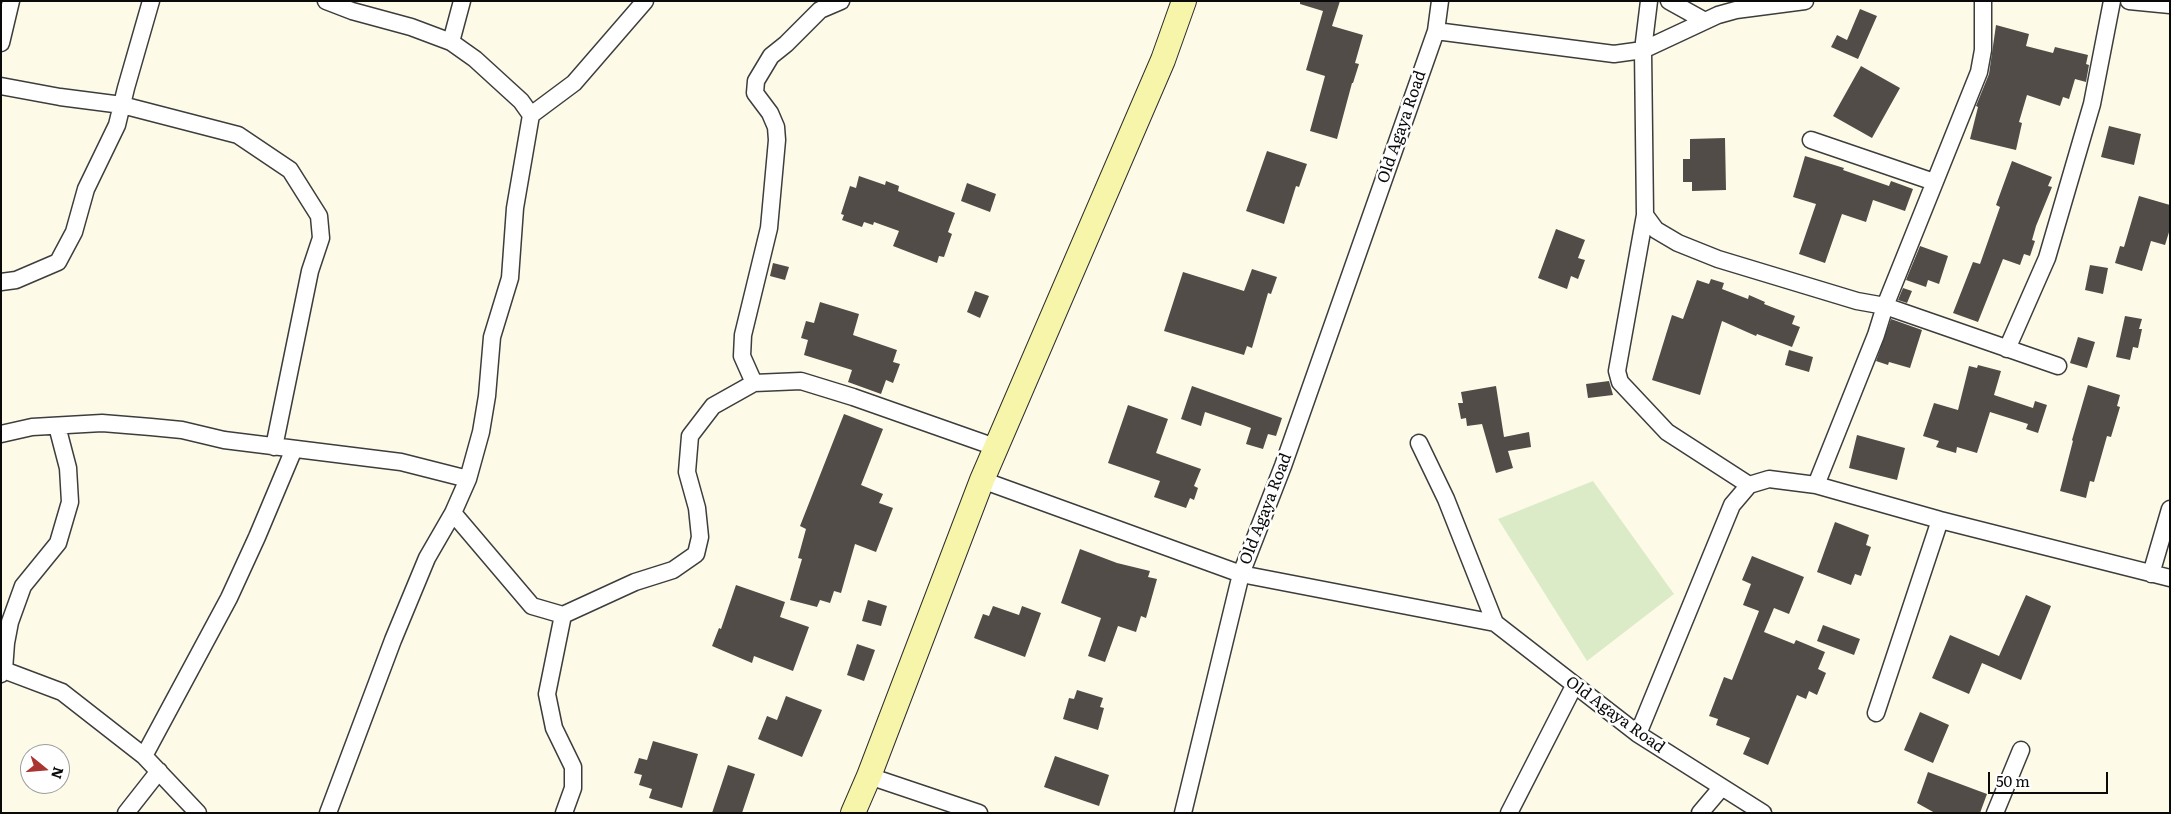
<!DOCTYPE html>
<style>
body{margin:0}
#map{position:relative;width:2171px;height:814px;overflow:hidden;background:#fdfbe8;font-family:Literata,serif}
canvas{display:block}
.frame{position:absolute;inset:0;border:2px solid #0a0a0a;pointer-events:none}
.north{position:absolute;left:20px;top:744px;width:50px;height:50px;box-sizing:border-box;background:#fff;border:1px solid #9d9d9d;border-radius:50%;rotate:107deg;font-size:14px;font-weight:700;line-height:20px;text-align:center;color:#0a0a0a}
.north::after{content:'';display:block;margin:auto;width:18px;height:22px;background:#aa3631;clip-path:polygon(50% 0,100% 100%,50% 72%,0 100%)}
.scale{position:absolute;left:1988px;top:772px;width:120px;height:22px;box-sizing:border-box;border:2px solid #0a0a0a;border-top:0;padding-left:6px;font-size:15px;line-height:18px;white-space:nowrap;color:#0a0a0a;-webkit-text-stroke:4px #fff;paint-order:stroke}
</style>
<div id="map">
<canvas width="2171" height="814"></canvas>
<div class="frame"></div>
<div class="north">N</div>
<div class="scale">50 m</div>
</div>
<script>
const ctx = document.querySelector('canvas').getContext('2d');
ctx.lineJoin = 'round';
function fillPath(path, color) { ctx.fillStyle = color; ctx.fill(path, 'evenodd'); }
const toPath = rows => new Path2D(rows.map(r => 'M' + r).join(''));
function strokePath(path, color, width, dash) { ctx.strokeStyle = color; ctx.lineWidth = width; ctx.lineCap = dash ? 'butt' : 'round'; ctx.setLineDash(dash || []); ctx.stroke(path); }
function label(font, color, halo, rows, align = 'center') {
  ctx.font = font + ' Literata,serif'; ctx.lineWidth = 5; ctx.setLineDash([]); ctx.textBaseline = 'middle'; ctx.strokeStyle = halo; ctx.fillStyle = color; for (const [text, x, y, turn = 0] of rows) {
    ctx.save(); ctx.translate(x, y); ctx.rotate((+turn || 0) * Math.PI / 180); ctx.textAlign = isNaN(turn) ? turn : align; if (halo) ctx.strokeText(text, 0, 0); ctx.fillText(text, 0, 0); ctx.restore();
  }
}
const pitch = toPath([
 [1593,481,1674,594,1587,661,1498,519]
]);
const building = toPath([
 [1300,1,1340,1,1332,26,1363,35,1355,63,1359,64,1353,83,1352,83,1337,139,1310,131,1325,76,1306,70,1323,11,1300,4],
 [1860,9,1877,16,1858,59,1831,47,1837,35,1847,40],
 [1996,25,2029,34,2026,46,2053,53,2055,47,2088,55,2086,64,2089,65,2086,82,2075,79,2069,99,2063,97,2060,106,2027,95,2019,122,2022,123,2016,150,1970,139,1978,107,1976,106,1989,74],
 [1861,66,1900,88,1872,138,1833,116],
 [2109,126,2141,134,2134,165,2101,157],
 [1725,138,1726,190,1692,191,1692,182,1683,182,1683,159,1690,159,1690,139],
 [1267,151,1307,164,1299,187,1296,186,1284,224,1246,211],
 [1805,156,1844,168,1843,170,1889,186,1891,181,1913,189,1905,211,1873,200,1866,222,1842,214,1825,263,1799,254,1816,204,1793,197],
 [2012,161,2052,177,2048,186,2052,187,2036,226,2032,240,2035,241,2030,256,2024,254,2020,265,2003,259,1978,322,1953,313,1973,262,1980,264,2000,207,1996,205],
 [859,176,885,185,886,181,899,186,898,191,955,213,948,232,952,234,944,257,939,256,937,263,893,246,899,231,874,222,873,225,864,222,862,227,842,220,844,215,841,214,850,186,856,188],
 [967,183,996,194,990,212,961,201],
 [2139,196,2170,205,2170,229,2165,245,2151,241,2142,271,2115,263,2120,246,2124,247],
 [1556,229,1585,240,1578,258,1585,260,1578,279,1571,276,1567,289,1538,278],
 [1920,246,1948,256,1939,284,1928,280,1926,287,1906,280],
 [773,263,789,267,785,280,770,276],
 [2090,265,2108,268,2103,294,2085,290],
 [1252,269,1277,277,1271,294,1268,293,1252,348,1247,346,1244,355,1164,331,1183,272,1244,291],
 [1711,279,1724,283,1722,289,1748,299,1749,295,1765,302,1764,304,1795,316,1792,324,1800,327,1792,347,1757,334,1756,336,1722,321,1700,395,1652,380,1672,315,1683,319,1697,280,1709,284],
 [1903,288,1912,291,1907,303,1898,300],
 [975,291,989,296,980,318,967,312],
 [820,302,859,314,853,335,897,350,893,362,900,364,893,383,886,380,881,394,848,382,852,370,804,355,808,340,801,338,806,321,814,323],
 [2125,316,2142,319,2139,329,2142,329,2138,348,2133,347,2130,360,2116,357],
 [1891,319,1922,330,1910,368,1889,362,1888,365,1876,361],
 [2078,337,2095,342,2087,368,2070,363],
 [1789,350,1813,357,1809,372,1785,365],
 [1978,365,2001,371,1994,395,2033,408,2035,401,2047,405,2038,433,2026,429,2028,424,1990,412,1977,453,1957,447,1956,453,1936,447,1939,441,1923,436,1934,403,1958,410,1969,366,1977,368],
 [1609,381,1613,395,1588,398,1586,384],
 [2088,385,2120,395,2117,406,2120,407,2111,437,2107,436,2094,482,2090,481,2086,498,2060,491,2073,441,2072,440],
 [1192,386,1282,418,1276,436,1268,434,1263,449,1246,444,1251,428,1243,425,1205,412,1201,426,1181,419],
 [1496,386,1504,437,1529,432,1531,447,1508,451,1513,468,1496,473,1482,424,1467,426,1466,418,1461,419,1458,403,1463,403,1461,392],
 [1128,405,1168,419,1156,453,1201,469,1194,486,1198,488,1194,500,1190,498,1186,508,1154,497,1160,481,1108,463],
 [844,414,883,429,861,485,883,494,879,503,893,508,876,552,855,544,841,593,834,591,830,603,820,600,817,607,790,600,802,559,798,558,806,529,800,526],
 [1857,435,1905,448,1897,480,1849,468],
 [1835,522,1869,535,1866,545,1871,547,1861,576,1855,574,1851,585,1817,572],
 [1080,549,1117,563,1150,571,1148,577,1157,579,1146,618,1141,616,1136,632,1118,626,1105,662,1088,656,1101,618,1061,603],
 [1752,556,1804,577,1789,614,1774,608,1764,632,1794,644,1796,640,1825,652,1818,669,1826,673,1817,695,1809,691,1806,699,1797,695,1768,765,1743,754,1750,738,1716,725,1718,719,1709,716,1724,677,1732,680,1759,611,1743,605,1751,584,1742,580],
 [736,585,785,602,780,617,809,627,793,671,754,656,752,663,712,646,719,628,721,629],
 [2026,595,2051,606,2021,680,1982,663,1969,694,1932,678,1950,635,1999,656],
 [868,600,887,606,881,626,862,621],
 [993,606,1019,615,1022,606,1041,613,1025,657,974,638,983,614,989,616],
 [1823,625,1860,639,1854,655,1817,641],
 [857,644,875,650,864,681,847,675],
 [1077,690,1103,698,1100,707,1104,708,1098,730,1063,719,1069,698,1074,699],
 [786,696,822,710,802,757,758,739,767,716,777,720],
 [1920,712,1949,725,1933,763,1904,750],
 [653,741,698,754,682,808,649,798,652,789,639,785,642,775,634,773,639,758,647,760],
 [1055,756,1109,775,1099,806,1044,787],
 [728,765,755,774,742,813,712,813],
 [1928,772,1987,794,1980,813,1935,813,1917,803]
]);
const street = toPath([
 [326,1,352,11,411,27,451,42,475,59,521,101,531,115,515,208,510,278,492,337,487,396,481,432,468,479,453,513,427,558,393,640,328,813],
 [1649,1,1643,50,1645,215,1656,230,1678,243,1718,259,1857,301,1885,306,1876,335,1816,485],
 [1669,1,1705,21],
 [1983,1,1983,50,1979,72,1885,306,2058,366],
 [2129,1,2170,5],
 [1436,31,1614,54,1643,50,1718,15,1736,10,1805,1],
 [451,42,462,1],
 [1,43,11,1],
 [1,86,60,97,122,105,238,135,290,170,319,216,321,238,310,271,274,447],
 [531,115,574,83,645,1],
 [1811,140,1934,182],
 [1645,215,1617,371,1620,382,1667,432,1749,485],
 [1,282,16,280,58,262,74,232,86,189,117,125,126,88,151,1],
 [2007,349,2047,258,2092,104,2112,1],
 [754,383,742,356,743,335,769,228,777,140,776,127,770,113,755,93,756,81,771,56,786,44,820,10,841,1],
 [1,434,32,427,102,423,151,427,182,430,224,440,401,462,468,479],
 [1419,443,1446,499,1495,623],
 [982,480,1241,574,1495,623,1638,734,1763,813],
 [453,513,532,606,563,615,635,582,673,570,696,554,700,537,697,508,687,472,690,436,713,406,754,383,801,381,853,397,995,447],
 [2151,574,2170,509],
 [563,615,547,694,554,728,573,767,573,788,564,813],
 [1,669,62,692,144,756,198,813],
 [1,674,4,670,6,643,10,622,23,586,58,543,70,502,68,468,57,426],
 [1876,713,1940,520],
 [1638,734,1732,505,1749,485,1769,479,1816,485,1940,520,2170,578],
 [144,756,229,598,257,537,294,449],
 [869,776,979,813],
 [126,813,159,771],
 [1183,813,1241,574,1283,466,1436,31,1440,1],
 [1509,813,1574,686],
 [1700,813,1722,787],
 [1995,813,2021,750]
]);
const secondary = toPath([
 [853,813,869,776,982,480,1163,60,1184,1]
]);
const streetNames = [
 ["Old Agaya Road",1402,127,-71],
 ["Old Agaya Road",1266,509,-69],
 ["Old Agaya Road",1615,715,36]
];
fillPath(pitch, '#dcebc7');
fillPath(building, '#514c47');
strokePath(street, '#3d3d3d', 19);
strokePath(secondary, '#2c2c2c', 26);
strokePath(street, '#fff', 16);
strokePath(secondary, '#f7f5aa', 24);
label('16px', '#0a0a0a', '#fff', streetNames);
</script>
